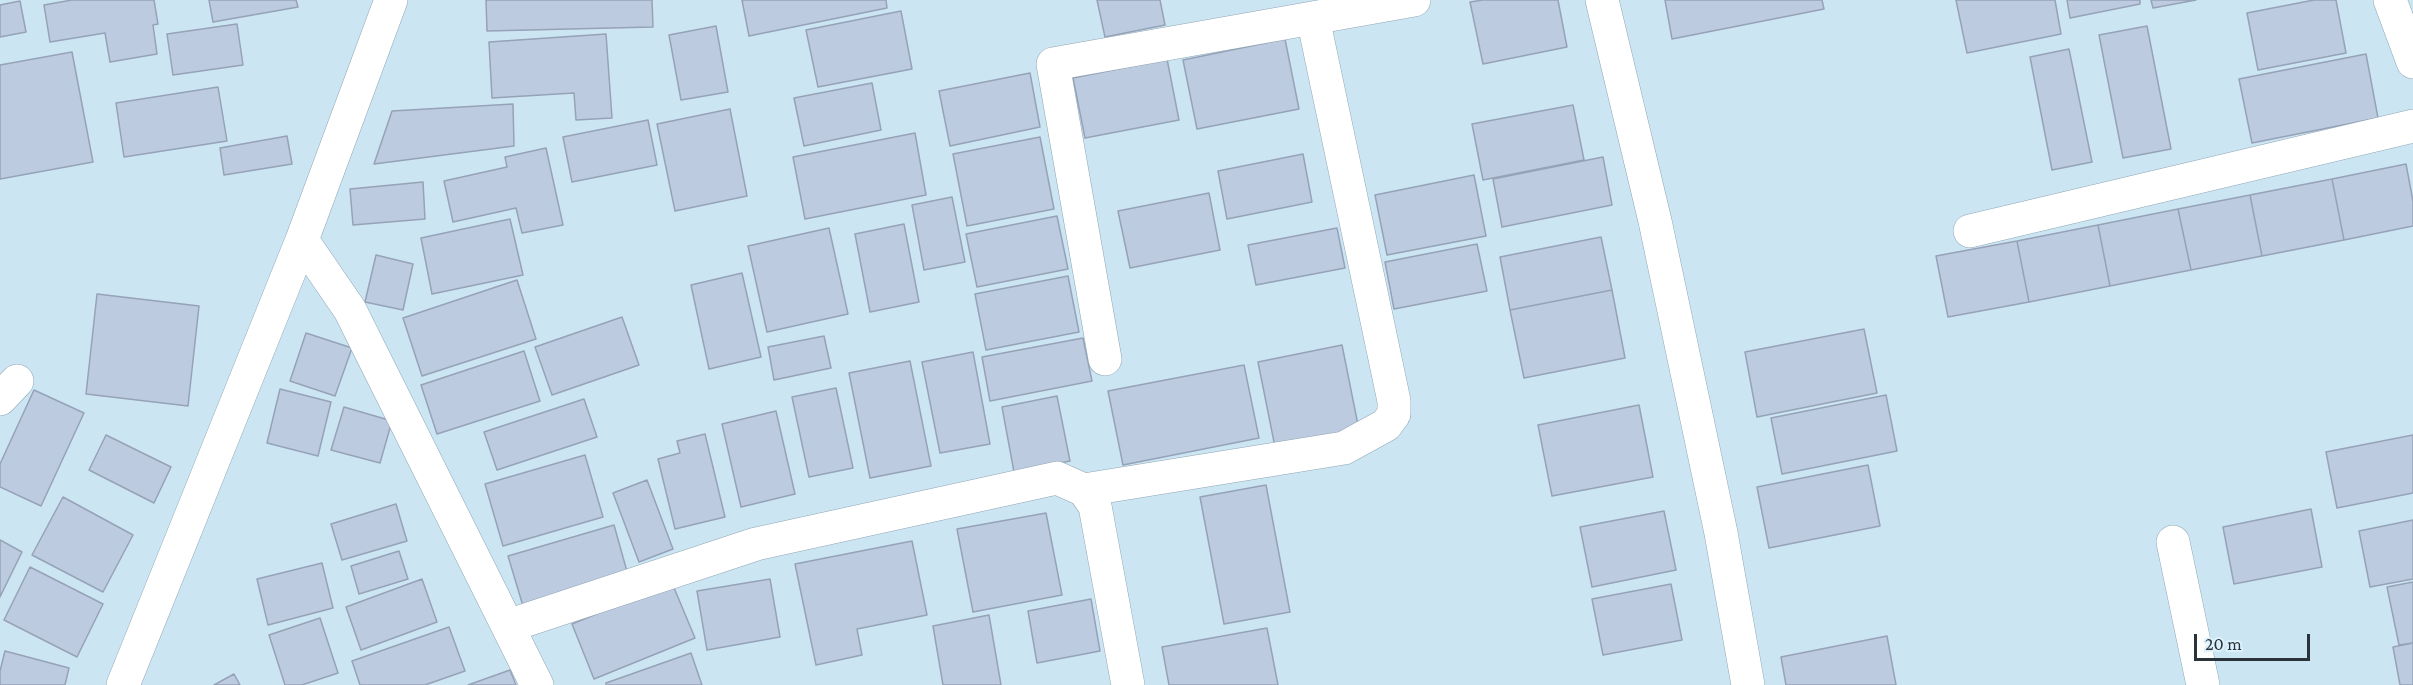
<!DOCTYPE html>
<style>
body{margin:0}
#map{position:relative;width:2413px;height:685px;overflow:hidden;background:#cce5f3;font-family:"Crimson Pro",serif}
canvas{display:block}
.scale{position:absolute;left:2194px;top:634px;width:116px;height:27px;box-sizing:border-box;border:3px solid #293339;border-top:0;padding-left:8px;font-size:18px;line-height:21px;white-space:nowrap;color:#293339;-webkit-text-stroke:4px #ddf1fd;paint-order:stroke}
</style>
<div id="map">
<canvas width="2413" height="685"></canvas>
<div class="scale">20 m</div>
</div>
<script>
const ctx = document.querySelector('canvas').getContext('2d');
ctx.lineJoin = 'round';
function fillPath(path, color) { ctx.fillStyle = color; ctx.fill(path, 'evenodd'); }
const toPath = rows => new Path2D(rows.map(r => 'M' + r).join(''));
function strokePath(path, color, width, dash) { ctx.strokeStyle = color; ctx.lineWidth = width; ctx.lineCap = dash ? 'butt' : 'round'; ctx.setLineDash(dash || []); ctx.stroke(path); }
const building = toPath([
 [72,0,154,0,158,24,153,25,157,54,110,62,105,33,50,42,44,5,72,0],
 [209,0,296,0,298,7,213,22,209,0],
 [486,0,652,0,653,27,487,31,486,0],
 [742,0,886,0,887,8,749,36,742,0],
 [1097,0,1160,0,1165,25,1105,37,1097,0],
 [1483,0,1558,0,1567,47,1483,64,1470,2,1483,0],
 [1665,0,1822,0,1824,9,1672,39,1665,0],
 [1956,0,2055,0,2061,34,1967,53,1956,0],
 [2067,0,2140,0,2140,4,2070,18,2067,0],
 [2151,0,2196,0,2153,8,2151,0],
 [2314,0,2336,0,2346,53,2258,70,2247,13,2314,0],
 [20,1,26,32,0,37,0,5,20,1],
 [901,11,912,69,818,87,806,30,901,11],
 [237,24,243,65,173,75,167,34,237,24],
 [716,26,728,92,681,100,669,35,716,26],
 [2147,26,2171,149,2123,158,2099,35,2147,26],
 [606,34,612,118,576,120,574,93,492,98,489,42,606,34],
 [1285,39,1299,109,1197,129,1183,60,1285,39],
 [2069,49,2092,162,2052,170,2030,57,2069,49],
 [72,52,93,162,0,179,0,65,72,52],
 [2366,54,2378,118,2252,143,2239,79,2366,54],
 [1167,59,1179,120,1085,138,1073,78,1167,59],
 [1030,73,1040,127,950,146,939,91,1030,73],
 [872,83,881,130,804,146,794,98,872,83],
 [218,87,227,141,124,157,116,103,218,87],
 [513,104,514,146,374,164,392,111,513,104],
 [1573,105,1584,160,1483,180,1472,124,1573,105],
 [730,109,747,196,675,211,657,124,730,109],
 [648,120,657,165,572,182,563,137,648,120],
 [915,133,926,195,805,219,793,157,915,133],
 [287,136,292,164,224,175,220,148,287,136],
 [1040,137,1054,209,967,226,953,154,1040,137],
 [546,148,563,225,522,233,516,208,453,222,444,181,507,167,505,157,546,148],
 [1303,154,1312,202,1227,219,1218,171,1303,154],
 [1603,157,1612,205,1502,227,1493,179,1603,157],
 [2406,164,2413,201,2413,226,2344,240,2332,179,2406,164],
 [1474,175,1486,236,1387,255,1375,195,1474,175],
 [2332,179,2344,240,2262,256,2250,195,2332,179],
 [423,182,425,219,353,225,350,189,423,182],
 [1209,193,1220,250,1130,268,1118,211,1209,193],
 [2250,195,2262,256,2191,270,2178,209,2250,195],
 [952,197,965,262,924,270,912,205,952,197],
 [2178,209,2191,270,2110,286,2098,225,2178,209],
 [1057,216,1068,269,977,287,966,234,1057,216],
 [510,219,523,275,432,294,421,238,510,219],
 [904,224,919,302,870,312,855,234,904,224],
 [2098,225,2110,286,2029,302,2017,241,2098,225],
 [829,228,848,314,767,332,748,246,829,228],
 [1337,228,1345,268,1256,285,1248,245,1337,228],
 [1601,237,1612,290,1510,310,1500,257,1601,237],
 [2017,241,2029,302,1948,317,1936,256,2017,241],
 [1477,244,1487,291,1394,309,1385,262,1477,244],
 [376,255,413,264,403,310,365,302,376,255],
 [742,273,761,357,709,369,691,285,742,273],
 [1068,276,1079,332,986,350,975,294,1068,276],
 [517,280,536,339,422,376,403,318,517,280],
 [1612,290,1625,358,1524,378,1510,310,1612,290],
 [97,294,199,306,188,406,86,394,97,294],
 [622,317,639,365,552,395,535,347,622,317],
 [1864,329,1877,393,1757,417,1745,352,1864,329],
 [306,333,352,348,335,396,290,381,306,333],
 [824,336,831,368,774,380,768,347,824,336],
 [1083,338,1092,381,990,401,982,357,1083,338],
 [1342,345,1359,430,1275,447,1258,362,1342,345],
 [524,351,540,401,437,434,421,385,524,351],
 [973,352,990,444,940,453,922,362,973,352],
 [910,361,931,466,870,478,849,373,910,361],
 [1244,365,1259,438,1123,465,1108,391,1244,365],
 [836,388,853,468,809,477,792,397,836,388],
 [280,389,331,402,318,456,267,443,280,389],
 [34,390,84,413,41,506,0,487,0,464,34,390],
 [1886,395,1897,451,1782,474,1771,418,1886,395],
 [1057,396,1070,461,1014,472,1002,407,1057,396],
 [584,399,597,437,497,470,484,432,584,399],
 [1639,405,1653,477,1552,496,1538,425,1639,405],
 [344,407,392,421,380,463,331,450,344,407],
 [776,411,795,494,741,507,722,424,776,411],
 [705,434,725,517,675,529,658,459,680,453,677,441,705,434],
 [106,435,171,467,154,503,89,470,106,435],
 [2413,435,2413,493,2337,508,2326,452,2413,435],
 [585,455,603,517,503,546,485,484,585,455],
 [1868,465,1880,526,1769,548,1757,487,1868,465],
 [647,480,673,549,639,562,613,493,647,480],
 [1266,485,1290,612,1224,624,1200,497,1266,485],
 [63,497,133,535,103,592,32,555,63,497],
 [396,504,407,541,342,560,331,524,396,504],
 [2311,509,2322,567,2234,584,2223,527,2311,509],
 [1664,511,1676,570,1592,587,1580,527,1664,511],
 [1046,513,1062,595,973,612,957,529,1046,513],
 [2413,520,2413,579,2370,587,2359,531,2413,520],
 [614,525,628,575,523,606,508,556,614,525],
 [0,540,22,552,0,597,0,540],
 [912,541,927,615,857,629,862,655,816,665,795,564,912,541],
 [399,551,408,579,359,594,351,566,399,551],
 [322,563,333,608,268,625,257,579,322,563],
 [30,567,103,604,77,657,4,620,30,567],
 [422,579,437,622,361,650,346,607,422,579],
 [770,579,780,637,707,650,697,591,770,579],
 [2413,582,2413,643,2399,645,2387,587,2413,582],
 [672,583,695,638,594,679,572,624,672,583],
 [1671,584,1682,640,1603,655,1592,599,1671,584],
 [1091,599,1100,651,1037,663,1028,611,1091,599],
 [989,615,1001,685,943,685,933,626,989,615],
 [320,618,338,673,302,685,285,685,269,635,320,618],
 [449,627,465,671,425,685,360,685,352,661,449,627],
 [1267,628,1278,685,1169,685,1162,647,1267,628],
 [1887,636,1896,685,1786,685,1781,657,1887,636],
 [2413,643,2413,685,2400,685,2393,647,2413,643],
 [5,651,69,668,65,685,0,685,0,671,5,651],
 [691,653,702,685,606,685,606,683,691,653],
 [510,670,516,685,468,685,510,670],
 [234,674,240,685,214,685,234,674]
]);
const minor = toPath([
 [1602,0,1655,221,1721,533,1748,685],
 [2390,0,2413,62],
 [1970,231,2413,126],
 [302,240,350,310,537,685],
 [1105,359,1053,64,1414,0],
 [0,399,17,381],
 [1084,490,1344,448,1386,425,1394,414,1394,401,1313,18],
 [2173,542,2203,685],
 [508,626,756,544,1057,478,1084,490,1095,506,1128,685],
 [123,685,302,240,391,0]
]);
fillPath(building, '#bdcbe0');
strokePath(building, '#95a2b7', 1.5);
strokePath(minor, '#8fa6b4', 34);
strokePath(minor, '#fff', 33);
</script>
